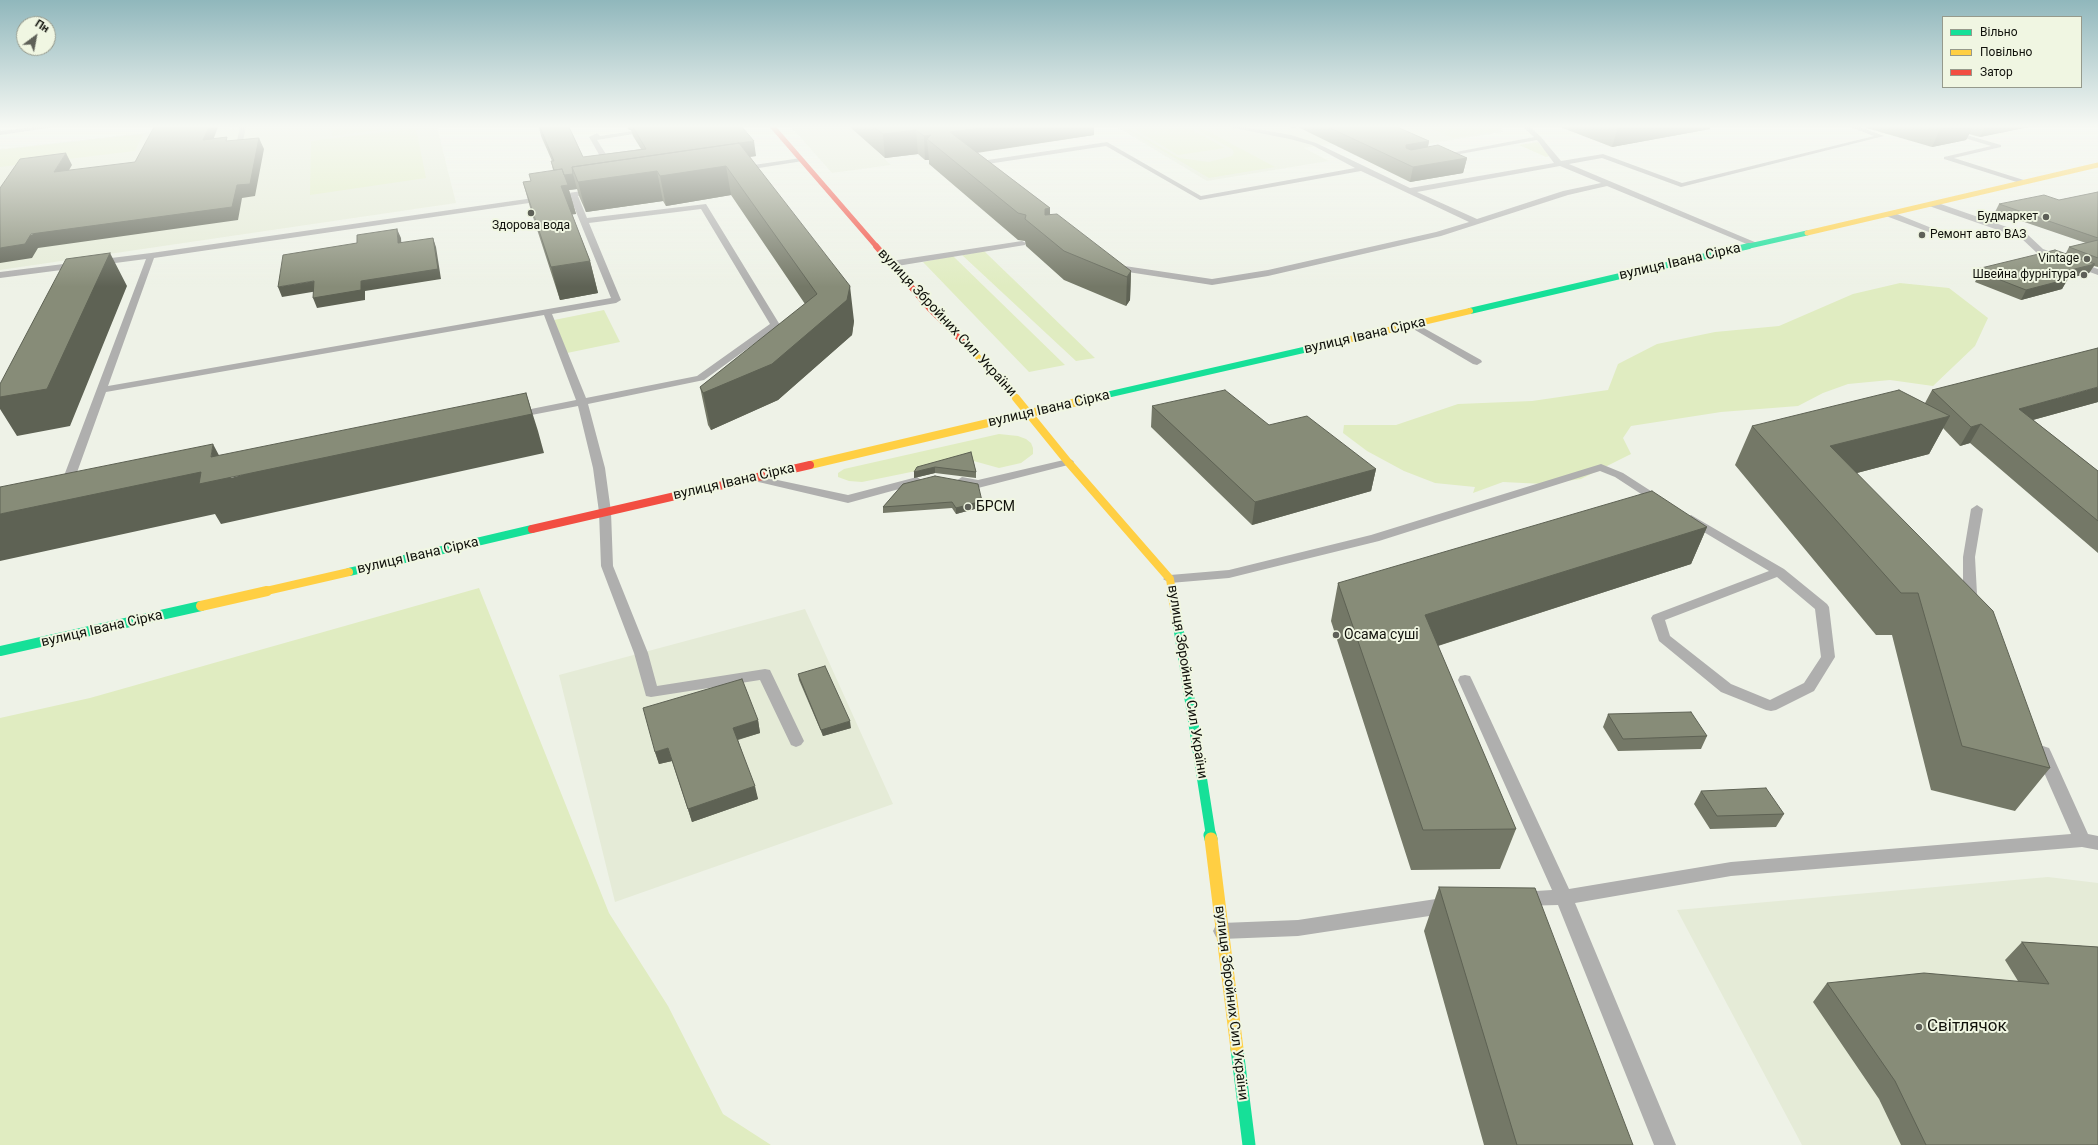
<!DOCTYPE html>
<meta charset="utf-8">
<style>
body{margin:0}
#map{position:relative;width:2098px;height:1145px;overflow:hidden;background:#eef2e7;font-family:Roboto,sans-serif}
canvas{display:block}
.legend{position:absolute;left:1942px;top:16px;width:140px;height:72px;box-sizing:border-box;background:#f0f6e2;border:1px solid #969a8c;margin:0;padding:5px 7px;list-style:none;font-size:12px;color:#10110b}
.legend li{display:flex;align-items:center;gap:8px;height:20px}
.legend b{width:20px;border:1px solid #969a8c}
.north{position:absolute;left:16px;top:16px;width:40px;height:40px;box-sizing:border-box;background:#f0f6e2;border:1px solid #969a8c;border-radius:50%;rotate:32deg;font-size:11px;font-weight:700;line-height:16px;text-align:center;color:#10110b}
.north::after{content:'';display:block;margin:auto;width:14px;height:18px;background:#5e6058;clip-path:polygon(50% 0,100% 100%,50% 72%,0 100%)}
</style>
<div id="map">
<canvas width="2098" height="1145"></canvas>
<ul class="legend">
<li><b style="height:5px;background:#16e098"></b>Вільно</li>
<li><b style="height:5px;background:#ffcf43"></b>Повільно</li>
<li><b style="height:5px;background:#f24e42"></b>Затор</li>
</ul>
<div class="north">Пн</div>
</div>
<script>
const ctx = document.querySelector('canvas').getContext('2d');
ctx.lineJoin = 'round';
function fillPath(path, color) { ctx.fillStyle = color; ctx.fill(path, 'evenodd'); }
const toPath = rows => new Path2D(rows.map(r => 'M' + r).join(''));
function strokePath(path, color, width, dash) { ctx.strokeStyle = color; ctx.lineWidth = width; ctx.lineCap = dash ? 'butt' : 'round'; ctx.setLineDash(dash || []); ctx.stroke(path); }
function label(font, color, halo, rows, align = 'center') {
  ctx.font = font + ' Roboto,sans-serif'; ctx.lineWidth = 4; ctx.setLineDash([]); ctx.textBaseline = 'middle'; ctx.strokeStyle = halo; ctx.fillStyle = color; for (const [text, x, y, turn = 0] of rows) {
    ctx.save(); ctx.translate(x, y); ctx.rotate((+turn || 0) * Math.PI / 180); ctx.textAlign = isNaN(turn) ? turn : align; if (halo) ctx.strokeText(text, 0, 0); ctx.fillText(text, 0, 0); ctx.restore();
  }
}
const built = toPath([
 [197,127,230,127,230,129,246,127,437,127,456,203,0,270,0,149],
 [791,127,1027,127,875,149,891,165,832,173],
 [1117,127,1500,127,1503,132,1414,146,1388,135,1304,148,1329,161,1207,181],
 [805,609,893,804,615,902,559,675],
 [2048,877,2098,883,2098,1145,1802,1145,1677,910]
]);
const green = toPath([
 [331,127,404,127,332,136],
 [1122,127,1126,127,1179,158,1209,162,1232,156,1234,153,1232,149,1192,127,1200,127,1275,167,1209,178],
 [1131,127,1187,127,1225,148,1178,155],
 [1488,127,1498,131,1453,138,1430,128],
 [416,128,426,178,310,195,311,141],
 [143,134,135,151,0,167,0,150],
 [1538,142,1550,156,1546,157,1519,145],
 [984,251,1095,358,1076,361,962,255],
 [953,256,1065,365,1029,372,923,262],
 [1900,283,1949,288,1988,318,1975,346,1933,386,1890,380,1848,384,1823,393,1798,406,1721,412,1631,426,1623,438,1631,454,1581,479,1544,484,1503,482,1473,493,1475,487,1435,483,1404,471,1367,451,1343,433,1344,425,1396,425,1458,404,1532,401,1608,390,1618,364,1657,344,1715,332,1779,326,1853,294],
 [604,310,620,342,567,353,554,320],
 [999,434,1018,436,1026,439,1031,443,1033,448,1033,454,1021,463,999,468,970,460,862,482,849,481,838,477,838,473,844,469],
 [479,588,609,913,668,1006,723,1114,771,1145,0,1145,0,718,90,698]
]);
const lane = toPath([
 [34,127,55,127,0,135,0,131,34,127],
 [240,127,246,127,243,141,240,143,237,141,240,127],
 [659,127,676,127,597,140,613,165,609,167,605,165,589,137,597,133,600,136,659,127],
 [1229,127,1244,127,1291,135,1316,143,1410,188,1554,163,1537,140,1438,158,1435,156,1534,137,1523,127,1530,127,1541,137,1561,161,1603,154,1682,183,1874,136,1850,127,1860,127,1884,136,1681,187,1602,158,1569,164,1757,243,1757,247,1754,247,1607,186,1568,195,1441,236,1268,276,1212,285,1115,270,1107,264,1111,261,1118,265,1212,279,1268,270,1436,232,1469,222,1361,171,1200,200,1106,146,981,165,977,163,981,161,1107,142,1201,196,1355,168,1312,145,1290,139,1229,127],
 [1560,166,1601,183,1563,191,1477,219,1417,192,1560,166],
 [1928,127,1939,127,2001,145,2001,147,1954,158,2030,182,2023,184,1944,159,1944,157,1991,146,1928,127],
 [801,158,804,160,803,161,740,171,736,169,740,167,801,158],
 [596,189,600,191,599,193,578,196,587,218,706,204,780,325,704,380,588,404,605,468,611,512,613,566,648,653,657,686,765,669,770,670,804,741,801,745,796,747,791,745,760,680,651,697,646,696,634,653,601,566,599,512,593,468,578,406,516,418,511,415,516,412,576,400,544,315,106,392,71,489,65,493,59,489,146,259,0,278,0,272,151,253,596,189],
 [570,197,611,298,108,386,154,258,570,197],
 [701,209,770,324,697,376,586,398,552,314,616,303,621,300,589,223,701,209],
 [1929,202,1935,202,2027,234,2043,249,2098,269,2098,275,2037,253,2021,238,1929,206,1929,202],
 [1886,212,1892,212,1949,235,1942,237,1886,216,1886,212],
 [1022,241,1026,243,1025,245,891,267,887,264,891,261,1022,241],
 [1413,322,1481,360,1482,362,1477,365,1473,364,1410,327,1408,325,1413,322],
 [1068,459,1072,460,1074,462,1072,464,978,488,958,483,956,481,962,477,978,480,1068,459],
 [1601,464,1623,473,1668,502,1666,505,1658,505,1615,477,1600,471,1379,541,1229,578,1170,583,1163,579,1170,575,1229,570,1371,535,1601,464],
 [754,475,848,495,917,477,923,481,921,483,848,503,750,480,748,478,750,476,754,475],
 [1977,505,1983,509,1975,557,1977,594,1983,605,1981,608,1976,609,1971,608,1963,594,1963,557,1971,509,1977,505],
 [1691,515,1784,569,1827,604,1829,607,1835,657,1814,691,1776,710,1771,711,1766,710,1721,692,1659,641,1651,618,1653,615,1769,571,1687,522,1685,519,1691,515],
 [1777,577,1815,609,1821,657,1804,683,1770,700,1731,684,1670,636,1665,620,1777,577],
 [1465,675,1470,676,1472,680,1569,889,1731,862,2071,834,2035,752,2037,748,2043,746,2049,748,2051,752,2088,834,2098,836,2098,850,2082,847,1731,876,1575,903,1676,1145,1654,1145,1558,905,1520,906,1514,904,1511,899,1514,894,1520,892,1552,890,1458,680,1460,676,1465,675],
 [1449,897,1455,900,1458,905,1455,910,1449,913,1298,936,1222,939,1216,937,1213,931,1216,925,1222,923,1298,920,1449,897]
]);
const fastFar4 = toPath([
 [1745,247,1807,233]
]);
const fastFar3 = toPath([
 [1470,311,1749,246],
 [1089,399,1321,346]
]);
const fastFar2 = toPath([
 [1077,402,1093,398],
 [349,572,532,529]
]);
const fastFar1 = toPath([
 [1177,619,1211,836],
 [0,651,201,606]
]);
const fast = toPath([
 [1210,835,1211,839],
 [1237,1049,1249,1145]
]);
const slowFar4 = toPath([
 [1807,233,2098,165]
]);
const slowFar3 = toPath([
 [1321,346,1470,311],
 [972,351,1002,381,1017,399]
]);
const slowFar2 = toPath([
 [1016,398,1068,462,1170,579,1172,592],
 [810,465,1077,402],
 [262,592,349,572]
]);
const slowFar1 = toPath([
 [1172,591,1177,619],
 [201,606,267,591]
]);
const slow = toPath([
 [1211,839,1237,1049]
]);
const jamFar2 = toPath([
 [773,127,877,247]
]);
const jamFar1 = toPath([
 [876,246,931,310,972,351]
]);
const jam = toPath([
 [532,529,810,465]
]);
const wall = toPath([
 [539,127,569,127,583,157,641,149,633,136,631,130,629,130,627,127,742,127,756,156,749,157,854,321,852,335,778,400,711,430,708,425,700,387,805,304,731,195,666,206,663,201,586,212,579,196,577,189,569,190,576,214,572,214,590,261,598,293,560,300,531,211,523,182,531,181,553,170,551,161,552,161,541,136],
 [850,127,1094,127,1094,135,977,153,1050,208,1050,215,1131,271,1130,300,1126,306,1064,280,1026,246,1025,241,1018,240,929,164,929,160,925,160,918,154,885,158],
 [1289,127,1397,127,1429,141,1428,147,1467,158,1463,173,1410,182,1298,127,1292,128],
 [1560,127,1710,127,1710,129,1612,147],
 [1863,127,2029,127,1980,137,1969,134,1966,140,1932,147],
 [2098,192,2098,267,2094,266,2089,273,2067,279,2062,289,2021,300,1975,282,1976,280,1972,279,1977,269,2066,253,2069,247,2086,243,1995,212,1999,204,2059,200],
 [1932,390,2098,402,2033,420,2098,471,2098,553,1970,443,1960,446,1943,428,1929,454,1857,473,2050,768,2015,811,1931,790,1892,635,1876,635,1735,465,1752,426,1925,403],
 [1152,406,1269,425,1376,469,1371,491,1252,525,1151,427],
 [971,452,976,472,976,478,935,473,914,478,914,472],
 [903,484,982,501,982,507,956,514,952,508,883,513,883,507],
 [1707,527,1691,564,1438,646,1516,829,1500,869,1411,870,1331,621,1338,583],
 [798,674,851,728,823,736,799,680],
 [1608,714,1707,736,1701,749,1618,751,1603,727],
 [758,720,760,733,738,740,758,799,692,822,672,761,659,764,655,752],
 [1701,791,1784,814,1776,827,1710,829,1694,804],
 [1439,887,1633,1145,1484,1145,1424,931],
 [2022,942,2098,947,2098,1145,1901,1145,1879,1099,1813,1002,1827,983,2018,981,2005,960]
]);
const shadedWall = toPath([
 [209,127,218,127,209,151,203,140],
 [629,127,631,127,631,130,629,130],
 [989,127,1094,127,1094,135,952,156,950,132],
 [1618,127,1710,127,1710,129,1612,147],
 [1941,127,1973,127,1966,140,1932,147],
 [1985,127,2029,127,1980,137],
 [916,130,918,154,885,158,883,134],
 [931,135,927,139,929,160,925,160,924,136],
 [259,138,264,149,255,196,242,198,238,220,38,248,32,258,0,263,0,248],
 [754,141,756,156,741,158,726,166,731,195,666,206,660,176,657,171,663,201,586,212,578,182,735,143],
 [1429,141,1426,155,1404,160,1406,145],
 [66,153,72,165,61,184,54,172],
 [1467,158,1463,173,1410,182,1413,167],
 [573,174,577,189,569,190,576,214,569,215,531,180],
 [1050,208,1050,235,1045,236,1045,209],
 [397,229,401,238,402,252,398,243],
 [433,238,436,247,441,279,365,291,365,300,317,308,313,298,361,281],
 [110,253,127,286,70,426,17,436,0,409,0,397],
 [590,261,598,293,560,300,551,267],
 [2095,264,2089,273,2048,284,2054,274],
 [1131,271,1130,300,1126,306,1127,277],
 [2068,279,2062,289,2021,300,2026,290],
 [314,281,318,291,282,297,278,287],
 [850,286,854,321,852,335,778,400,711,430,703,393],
 [2098,387,2098,402,2007,427,2019,409],
 [526,393,538,431,544,453,221,524,215,514,0,561,0,514,211,457,213,444,231,478],
 [1950,416,1929,454,1811,485,1830,446],
 [1981,424,1970,443,1960,446,1971,427],
 [935,467,935,473,914,478,914,472],
 [1376,469,1371,491,1252,525,1255,502],
 [982,501,982,507,956,514,956,508],
 [1707,527,1691,564,1415,653,1425,615],
 [758,720,760,733,736,740,733,728],
 [850,721,851,728,823,736,821,730],
 [668,748,672,761,659,764,655,752],
 [755,786,758,799,692,822,688,809]
]);
const building = toPath([
 [154,127,209,127,203,140,227,137,226,141,259,138,250,184,237,185,232,207,31,234,25,244,0,248,0,188,20,159,66,153,54,172,135,162,154,127],
 [540,127,569,127,583,157,646,149,633,127,742,127,754,141,572,167,573,174,564,175,562,169,554,170,551,161,554,161,540,127],
 [874,127,989,127,950,132,1050,208,1045,209,1045,215,1057,214,1131,271,1127,277,1064,251,1025,219,1026,215,1018,213,927,139,931,135,924,136,916,130,883,134,874,127],
 [1328,127,1397,127,1429,141,1406,145,1406,148,1411,150,1438,145,1467,158,1413,167,1328,127],
 [739,143,850,286,847,300,772,364,703,393,700,387,817,294,726,166,660,176,657,171,578,182,572,167,739,143],
 [562,169,568,185,561,186,590,261,551,267,523,182,531,181,529,174,562,169],
 [2098,192,2098,238,1999,204,2044,195,2059,200,2098,192],
 [397,229,398,243,433,238,438,269,361,281,361,290,313,298,314,281,278,287,283,255,357,243,357,235,397,229],
 [2098,240,2098,258,2069,247,2098,240],
 [2055,250,2095,264,2054,274,2068,279,2026,290,1980,272,1984,272,1977,269,2055,250],
 [110,253,47,389,0,397,0,384,66,259,110,253],
 [2098,348,2098,387,2019,409,2098,471,2098,521,1981,424,1971,427,1932,390,2098,348],
 [1225,390,1269,425,1307,416,1376,469,1255,502,1152,406,1225,390],
 [1899,390,1950,416,1830,446,1993,611,2050,768,1962,746,1918,593,1901,593,1752,426,1899,390],
 [526,393,532,414,199,484,201,472,0,514,0,487,213,444,211,457,526,393],
 [971,452,976,472,935,467,914,472,917,467,971,452],
 [935,476,978,484,982,501,956,508,952,502,883,507,903,484,935,476],
 [1652,491,1707,527,1425,615,1516,829,1423,830,1338,583,1652,491],
 [825,666,850,721,821,730,798,674,825,666],
 [742,679,758,720,733,728,755,786,688,809,668,748,655,752,643,708,742,679],
 [1691,712,1707,736,1623,739,1608,714,1691,712],
 [1766,788,1784,814,1717,816,1701,791,1766,788],
 [1439,887,1535,888,1633,1145,1517,1145,1439,887],
 [2022,942,2098,947,2098,1145,1926,1145,1895,1081,1827,983,1924,973,2049,984,2022,942]
]);
const markers = [
 [531,213,4,"#5e6058"],
 [2046,217,4,"#5e6058"],
 [1922,235,4,"#5e6058"],
 [2087,259,4,"#5e6058"],
 [2084,275,4,"#5e6058"],
 [968,507,4,"#5e6058"],
 [1336,635,4,"#5e6058"],
 [1919,1027,4,"#5e6058"]
];
const farPoinames = [
 ["Будмаркет",2038,217],
 ["Здорова вода",531,226,"center"],
 ["Ремонт авто ВАЗ",1930,235,"left"],
 ["Vintage",2079,259],
 ["Швейна фурнітура",2076,275]
];
const streetNames = [
 ["вулиця Івана Сірка",1680,262,-13],
 ["вулиця Збройних Сил України",947,323,47],
 ["вулиця Івана Сірка",1365,336,-13],
 ["вулиця Івана Сірка",1049,409,-13],
 ["вулиця Івана Сірка",734,482,-13],
 ["вулиця Івана Сірка",418,556,-13],
 ["вулиця Івана Сірка",102,629,-13],
 ["вулиця Збройних Сил України",1187,682,81],
 ["вулиця Збройних Сил України",1231,1003,83]
];
const poiNames = [
 ["БРСМ",976,507],
 ["Осама суші",1344,635]
];
const nearPoinames = [
 ["Світлячок",1927,1027]
];
fillPath(built, '#e5ebd7');
fillPath(green, '#e0ecc1');
fillPath(lane, '#afafae');
strokePath(fastFar4, '#16e098', 5);
strokePath(fastFar3, '#16e098', 6);
strokePath(fastFar2, '#16e098', 8);
strokePath(fastFar1, '#16e098', 10);
strokePath(fast, '#16e098', 13);
strokePath(slowFar4, '#ffcf43', 5);
strokePath(slowFar3, '#ffcf43', 6);
strokePath(slowFar2, '#ffcf43', 8);
strokePath(slowFar1, '#ffcf43', 10);
strokePath(slow, '#ffcf43', 13);
strokePath(jamFar2, '#f24e42', 5);
strokePath(jamFar1, '#f24e42', 6);
strokePath(jam, '#f24e42', 8);
fillPath(wall, '#747867');
fillPath(shadedWall, '#5e6254');
fillPath(building, '#878c78');
strokePath(building, '#5e6254', 1);
const sky = ctx.createLinearGradient(0, 0, 0, 287);
sky.addColorStop(0, '#90b7bc');
sky.addColorStop(0.44, '#f7f9f4');
sky.addColorStop(1, '#f7f9f400');
ctx.fillStyle = sky;
ctx.fillRect(0, 0, 2098, 287);
for (const [x, y, r, color] of markers) { const dot = new Path2D(); dot.arc(x, y, r, 0, 2 * Math.PI); ctx.fillStyle = color; ctx.fill(dot); strokePath(dot, '#f0f6e2', 1.5); }
label('12px', '#10110b', '#f0f6e2', farPoinames, 'right');
label('14px', '#10110b', '#f0f6e2', streetNames);
label('14px', '#10110b', '#f0f6e2', poiNames, 'left');
label('17px', '#10110b', '#f0f6e2', nearPoinames, 'left');
</script>
